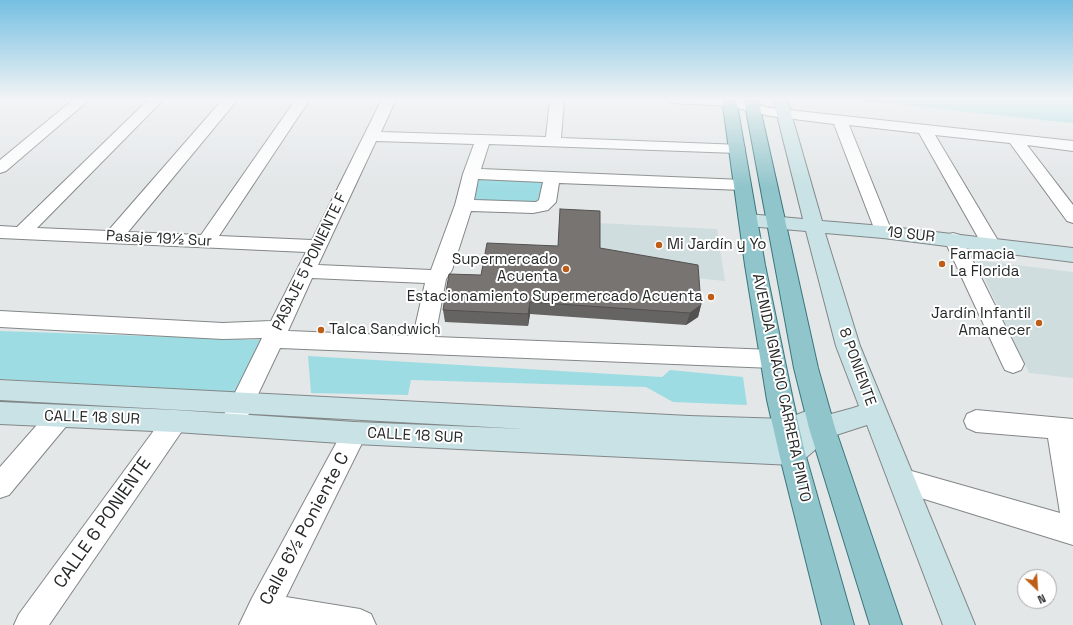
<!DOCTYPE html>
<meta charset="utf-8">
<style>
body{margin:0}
#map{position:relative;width:1073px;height:625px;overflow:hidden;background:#e3e7e8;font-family:"Space Grotesk",sans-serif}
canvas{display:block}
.north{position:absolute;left:1017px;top:569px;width:40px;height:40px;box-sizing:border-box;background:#fff;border:1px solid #a9a9a9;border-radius:50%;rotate:155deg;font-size:11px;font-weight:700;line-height:16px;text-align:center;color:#272929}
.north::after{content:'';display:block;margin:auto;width:14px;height:18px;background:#bd5d18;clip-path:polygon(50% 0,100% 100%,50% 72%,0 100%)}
</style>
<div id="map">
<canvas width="1073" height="625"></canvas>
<div class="north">N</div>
</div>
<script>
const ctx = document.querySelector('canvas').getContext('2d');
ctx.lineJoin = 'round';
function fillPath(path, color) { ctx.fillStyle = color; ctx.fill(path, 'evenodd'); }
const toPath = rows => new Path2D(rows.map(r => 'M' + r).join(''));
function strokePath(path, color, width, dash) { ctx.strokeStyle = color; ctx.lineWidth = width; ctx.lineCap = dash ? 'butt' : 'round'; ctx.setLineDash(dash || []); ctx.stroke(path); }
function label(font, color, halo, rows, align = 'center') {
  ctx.font = font + ' "Space Grotesk",sans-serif'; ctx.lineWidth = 4; ctx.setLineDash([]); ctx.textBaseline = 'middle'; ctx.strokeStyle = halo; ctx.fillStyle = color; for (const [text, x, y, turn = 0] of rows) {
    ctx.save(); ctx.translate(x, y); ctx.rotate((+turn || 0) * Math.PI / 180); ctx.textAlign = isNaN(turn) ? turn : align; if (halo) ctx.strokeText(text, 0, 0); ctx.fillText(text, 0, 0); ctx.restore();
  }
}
const built = toPath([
 [599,223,717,229,725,281,695,278,598,260],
 [976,260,1073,272,1073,378,1029,373]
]);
const green = toPath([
 [847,99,1073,99,1073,123,1043,120],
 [481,177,544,181,540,202,534,204,470,202,473,179],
 [0,331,263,340,236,393,0,379],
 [308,356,662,377,670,370,743,377,747,405,673,402,646,387,411,380,408,395,311,393]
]);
const street = toPath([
 [74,99,90,99,6,171,0,173,0,160,74,99],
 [149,99,164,99,37,228,108,231,223,99,238,99,128,232,201,235,296,99,310,99,219,236,312,240,382,99,396,99,381,132,546,137,550,99,564,99,561,138,742,145,745,148,742,151,737,153,489,144,481,169,743,180,749,181,751,185,749,189,743,190,559,183,556,202,548,210,533,213,471,211,452,270,446,279,435,337,773,350,781,353,784,359,781,365,773,368,280,348,243,426,234,429,225,426,222,419,262,338,223,339,0,327,0,311,223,323,271,321,306,252,0,238,0,226,17,227,149,99],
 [376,141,474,144,463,174,455,205,431,270,318,265,376,141],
 [478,179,543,182,539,200,536,202,474,200,478,179],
 [312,278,425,283,413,336,288,331,312,278],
 [667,99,736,99,770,108,1073,141,1073,151,1027,145,1073,205,1073,223,1067,221,1010,143,935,135,1000,244,998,248,991,250,984,248,919,133,849,125,892,232,889,236,883,238,877,236,834,124,770,116,730,106,674,103,669,102,667,99],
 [953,233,960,235,962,239,1024,364,1021,370,1013,373,1005,370,1002,364,944,239,946,235,953,233],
 [59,407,68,410,71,417,68,424,9,495,0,498,0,467,50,410,59,407],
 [175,410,184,414,187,421,184,428,49,625,14,625,19,614,166,414,175,410],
 [976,410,1073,419,1073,545,892,489,888,480,892,471,901,468,1060,513,1048,438,976,432,967,428,964,421,967,414,976,410],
 [355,422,364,425,367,433,286,597,360,609,371,614,376,625,239,625,252,598,346,425,355,422]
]);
const secondary = toPath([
 [773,99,787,99,822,221,883,226,1073,248,1073,262,883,238,825,233,860,346,975,625,943,625,867,425,830,437,802,461,792,465,355,444,175,432,0,424,0,402,175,410,355,422,525,429,0,400,0,380,689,416,786,419,819,406,828,409,831,414,853,408,859,406,836,346,806,231,748,226,741,224,739,220,741,216,748,214,803,219,773,99]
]);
const primary = toPath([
 [722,99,736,99,765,265,793,400,805,453,854,625,822,625,779,453,767,400,745,265,722,99],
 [744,99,758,99,818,368,835,428,902,625,870,625,809,428,794,368,744,99]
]);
const wall = toPath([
 [600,248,701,305,698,317,686,325,530,314,528,326,445,322,443,310,481,275]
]);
const shadedWall = toPath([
 [530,302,530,314,528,326,528,314],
 [701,305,698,317,686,325,690,313]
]);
const building = toPath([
 [560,209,600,211,600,248,698,265,701,305,690,313,530,302,528,314,443,310,449,274,481,275,487,243,558,246,560,209]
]);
const markers = [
 [659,245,4,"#bd5d18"],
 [942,264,4,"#bd5d18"],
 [566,269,4,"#bd5d18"],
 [711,297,4,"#bd5d18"],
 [1039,323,4,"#bd5d18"],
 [321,330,4,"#bd5d18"]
];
const streetNames = [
 ["19 SUR",911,235,6],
 ["Pasaje 19½ Sur",159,239,3],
 ["PASAJE 5 PONIENTE F",310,262,-64],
 ["8 PONIENTE",857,367,70],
 ["AVENIDA IGNACIO CARRERA PINTO",781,388,78],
 ["CALLE 18 SUR",92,418,2],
 ["CALLE 18 SUR",415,436,3]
];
const poiNames = [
 ["Mi Jardín y Yo",667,245],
 ["Farmacia",950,255],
 ["La Florida",950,272],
 ["Supermercado",558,260,"right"],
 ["Acuenta",558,277,"right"],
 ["Estacionamiento Supermercado Acuenta",703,297,"right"],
 ["Jardín Infantil",1031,314,"right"],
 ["Amanecer",1031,331,"right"],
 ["Talca Sandwich",329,330]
];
const nearStreetnames = [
 ["CALLE 6 PONIENTE",103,523,-55],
 ["Calle 6½ Poniente C",305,529,-62]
];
fillPath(built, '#d0dddf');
fillPath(green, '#9edce3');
strokePath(street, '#838788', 2);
strokePath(secondary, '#838788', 2);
strokePath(primary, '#3b767c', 2);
fillPath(street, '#fff');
fillPath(secondary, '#c8e2e5');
fillPath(primary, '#90c5cb');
fillPath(wall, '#666462');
fillPath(shadedWall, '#535150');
fillPath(building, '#777472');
strokePath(building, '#535150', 1);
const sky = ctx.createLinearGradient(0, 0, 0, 187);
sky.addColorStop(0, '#75bfe2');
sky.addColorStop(0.53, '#f2f4f5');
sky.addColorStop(1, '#f2f4f500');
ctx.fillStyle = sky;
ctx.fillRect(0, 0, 1073, 187);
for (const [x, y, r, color] of markers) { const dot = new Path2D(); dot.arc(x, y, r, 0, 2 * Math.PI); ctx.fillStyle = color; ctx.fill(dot); strokePath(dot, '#fff', 1.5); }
label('15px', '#272929', '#fff', streetNames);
label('15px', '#272929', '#fff', poiNames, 'left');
label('18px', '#272929', '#fff', nearStreetnames);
</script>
